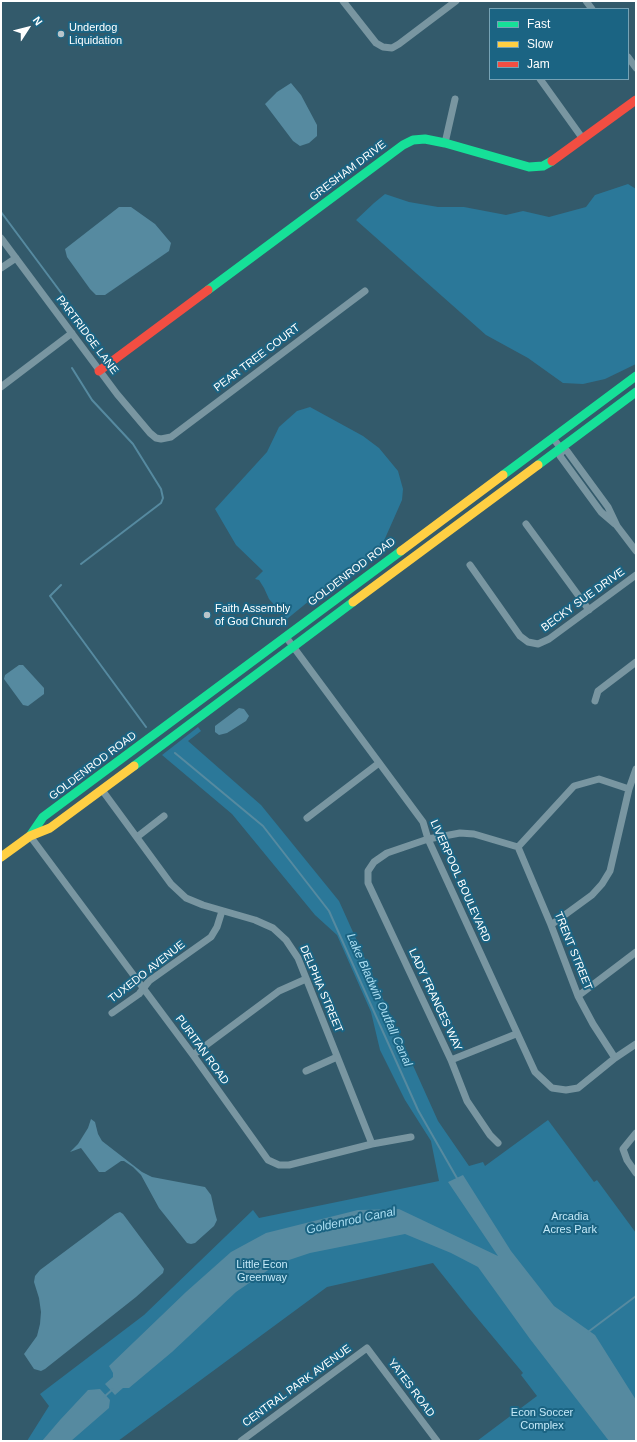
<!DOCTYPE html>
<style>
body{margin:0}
#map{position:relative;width:637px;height:1442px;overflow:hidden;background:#335a6b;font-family:Helvetica,sans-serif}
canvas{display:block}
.frame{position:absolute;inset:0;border:2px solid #fff;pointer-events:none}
.legend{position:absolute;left:489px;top:8px;width:140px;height:72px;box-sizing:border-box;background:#1b6483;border:1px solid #76a2b5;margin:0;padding:5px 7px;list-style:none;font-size:12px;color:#fff}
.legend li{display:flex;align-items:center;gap:8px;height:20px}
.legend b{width:20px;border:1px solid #76a2b5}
.north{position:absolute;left:8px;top:8px;width:40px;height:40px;-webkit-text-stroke:3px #1b6483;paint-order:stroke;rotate:54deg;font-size:11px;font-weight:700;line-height:16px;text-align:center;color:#fff}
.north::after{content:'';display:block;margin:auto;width:14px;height:18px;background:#fff;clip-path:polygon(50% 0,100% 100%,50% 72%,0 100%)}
</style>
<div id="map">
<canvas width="637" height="1442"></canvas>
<div class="frame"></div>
<ul class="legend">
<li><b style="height:5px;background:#16e098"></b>Fast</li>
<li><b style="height:5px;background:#ffcf43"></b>Slow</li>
<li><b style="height:5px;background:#f24e42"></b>Jam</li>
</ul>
<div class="north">N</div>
</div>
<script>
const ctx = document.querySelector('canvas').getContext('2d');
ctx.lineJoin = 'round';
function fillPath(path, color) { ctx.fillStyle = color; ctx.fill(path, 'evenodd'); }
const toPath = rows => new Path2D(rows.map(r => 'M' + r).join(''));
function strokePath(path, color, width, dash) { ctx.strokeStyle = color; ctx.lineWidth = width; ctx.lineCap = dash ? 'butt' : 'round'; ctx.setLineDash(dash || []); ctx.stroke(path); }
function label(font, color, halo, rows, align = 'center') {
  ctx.font = font + ' Helvetica,sans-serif'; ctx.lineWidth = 4; ctx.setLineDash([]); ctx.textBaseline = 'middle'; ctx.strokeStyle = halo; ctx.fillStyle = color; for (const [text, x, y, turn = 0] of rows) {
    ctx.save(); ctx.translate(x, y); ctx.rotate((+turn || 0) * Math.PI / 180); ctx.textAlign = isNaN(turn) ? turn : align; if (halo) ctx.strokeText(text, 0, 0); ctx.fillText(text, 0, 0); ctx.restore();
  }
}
const green = toPath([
 [628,184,636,189,636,364,605,379,583,384,563,383,528,358,486,335,356,220,374,203,385,194,409,202,438,207,464,207,506,215,523,211,549,217,586,207,595,195],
 [310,407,363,436,379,448,398,471,403,489,402,500,379,552,370,559,331,583,287,619,269,599,264,588,259,580,255,579,263,571,236,545,215,509,267,452,279,427,297,411],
 [198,727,201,731,188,741,261,805,339,901,438,1121,469,1166,483,1162,485,1166,548,1120,594,1182,597,1180,636,1233,636,1441,477,1441,537,1396,521,1375,523,1373,468,1307,433,1263,327,1287,118,1441,27,1441,49,1406,40,1394,144,1315,253,1210,259,1218,439,1181,431,1141,405,1100,380,1050,371,1012,337,935,315,915,232,814,162,755]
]);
const water = toPath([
 [291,83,301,95,317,125,317,136,309,143,300,146,293,141,265,104,277,92],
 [119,207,131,207,155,224,171,243,169,251,105,295,96,295,90,289,67,257,65,249],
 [19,665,23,665,44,688,44,694,28,706,23,705,4,679,5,675],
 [239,708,244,709,249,716,246,721,227,733,219,735,215,732,215,726],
 [91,1119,95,1122,98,1134,102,1141,142,1172,152,1177,205,1187,211,1195,215,1213,217,1220,214,1226,195,1243,191,1244,187,1243,159,1208,141,1175,133,1167,124,1161,121,1161,105,1172,99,1172,81,1148,70,1152,78,1144,88,1128],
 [463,1175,511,1251,554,1306,595,1335,636,1400,636,1441,609,1441,530,1339,478,1267,451,1253,405,1234,310,1253,277,1264,236,1292,172,1352,129,1388,123,1388,115,1395,105,1384,113,1377,113,1373,109,1366,186,1292,231,1252,266,1233,358,1210,399,1209,498,1256,448,1182],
 [120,1212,123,1214,164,1269,163,1273,136,1297,45,1369,41,1371,34,1369,24,1354,37,1336,40,1324,41,1312,39,1298,34,1282,35,1276,40,1270,115,1214],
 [100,1389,110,1400,109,1408,71,1441,42,1441,60,1420,88,1390]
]);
const stream = toPath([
 [1,212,68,302,71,318],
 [72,368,92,400,133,444,161,489,163,498,161,503,81,564],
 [61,585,50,596,146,727],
 [175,753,263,826,329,911,418,1110,458,1180],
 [588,1332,636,1296],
 [104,1397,113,1389]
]);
const street = toPath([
 [343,1,376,43,383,47,392,48,399,44,456,1],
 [586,1,592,9],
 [628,57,636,68],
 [540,79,583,139],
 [445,143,455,99],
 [1,238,117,394,150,433,156,438,161,439,171,437,365,291],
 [1,268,16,258],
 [1,387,72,333],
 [553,438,562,450,567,451,608,507,617,526,636,551],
 [562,450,560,456,601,512,615,524],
 [526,524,589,610],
 [470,565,520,636,528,642,538,644,549,639,636,575],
 [286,637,423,822,428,839,535,1072,552,1088,566,1090,578,1088,615,1058,636,1044],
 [595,701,598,691,636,662],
 [102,790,171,884,186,898,203,905,255,920,273,928,286,940,298,958,372,1144],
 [307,818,379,763],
 [30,836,193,1055,268,1160,279,1165,289,1165,372,1144,411,1137],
 [137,837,164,816],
 [518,847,551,925,578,996,593,1024,615,1058],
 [551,925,592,895,602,884,610,871,629,789,636,769],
 [578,996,636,952],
 [112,1013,139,994,149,981,211,937,217,927,222,911],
 [193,1055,279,991,306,979],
 [451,1060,516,1034],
 [306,1071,337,1057],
 [636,1133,623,1149,627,1160,636,1173],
 [498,1143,490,1135,467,1101,451,1060,368,883,368,871,374,862,387,853,428,839,460,833,474,834,518,847,574,786,599,779,629,789],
 [241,1441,367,1348,437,1441]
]);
const fast = toPath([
 [208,290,403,145,413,140,425,139,445,143,529,167,543,166,552,161],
 [538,465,636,392],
 [503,475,636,376],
 [134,766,353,602],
 [30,836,43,817,401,551]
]);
const slow = toPath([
 [401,551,503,475],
 [353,602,538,465],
 [1,857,30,836,50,828,134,766]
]);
const jam = toPath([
 [552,161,636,100],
 [99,371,208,290]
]);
const markers = [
 [61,34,4,"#b8c5cb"],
 [207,615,4,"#b8c5cb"]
];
const poiNames = [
 ["Underdog",69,28],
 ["Liquidation",69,41],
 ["Faith Assembly",215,609],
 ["of God Church",215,622]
];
const streetNames = [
 ["GRESHAM DRIVE",348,171,-37],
 ["PARTRIDGE LANE",87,335,53],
 ["PEAR TREE COURT",257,358,-37],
 ["GOLDENROD ROAD",352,572,-37],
 ["BECKY SUE DRIVE",583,600,-36],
 ["GOLDENROD ROAD",93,766,-37],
 ["LIVERPOOL BOULEVARD",460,881,66],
 ["TRENT STREET",573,951,68],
 ["TUXEDO AVENUE",147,972,-38],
 ["DELPHIA STREET",321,989,67],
 ["LADY FRANCES WAY",435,1000,65],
 ["PURITAN ROAD",202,1050,54],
 ["CENTRAL PARK AVENUE",297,1386,-36],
 ["YATES ROAD",411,1388,53]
];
const parkNames = [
 ["Arcadia",570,1217],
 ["Acres Park",570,1230],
 ["Little Econ",262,1265],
 ["Greenway",262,1278],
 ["Econ Soccer",542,1413],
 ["Complex",542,1426]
];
const waterNames = [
 ["Lake Bladwin Outfall Canal",379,1000,66],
 ["Goldenrod Canal",351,1221,-12]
];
fillPath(green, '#2b7899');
fillPath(water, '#568aa0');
strokePath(stream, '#568aa0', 2);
strokePath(street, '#7996a1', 7);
strokePath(fast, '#16e098', 9);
strokePath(slow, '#ffcf43', 9);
strokePath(jam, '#f24e42', 9);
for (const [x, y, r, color] of markers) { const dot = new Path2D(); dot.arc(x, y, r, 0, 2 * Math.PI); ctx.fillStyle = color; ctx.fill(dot); strokePath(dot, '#1b6483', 1.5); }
label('11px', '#fff', '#1b6483', poiNames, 'left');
label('11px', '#fff', '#1b6483', streetNames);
label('11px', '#c4e9f8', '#1b6483', parkNames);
label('italic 12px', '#abdef2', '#1b6483', waterNames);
</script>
